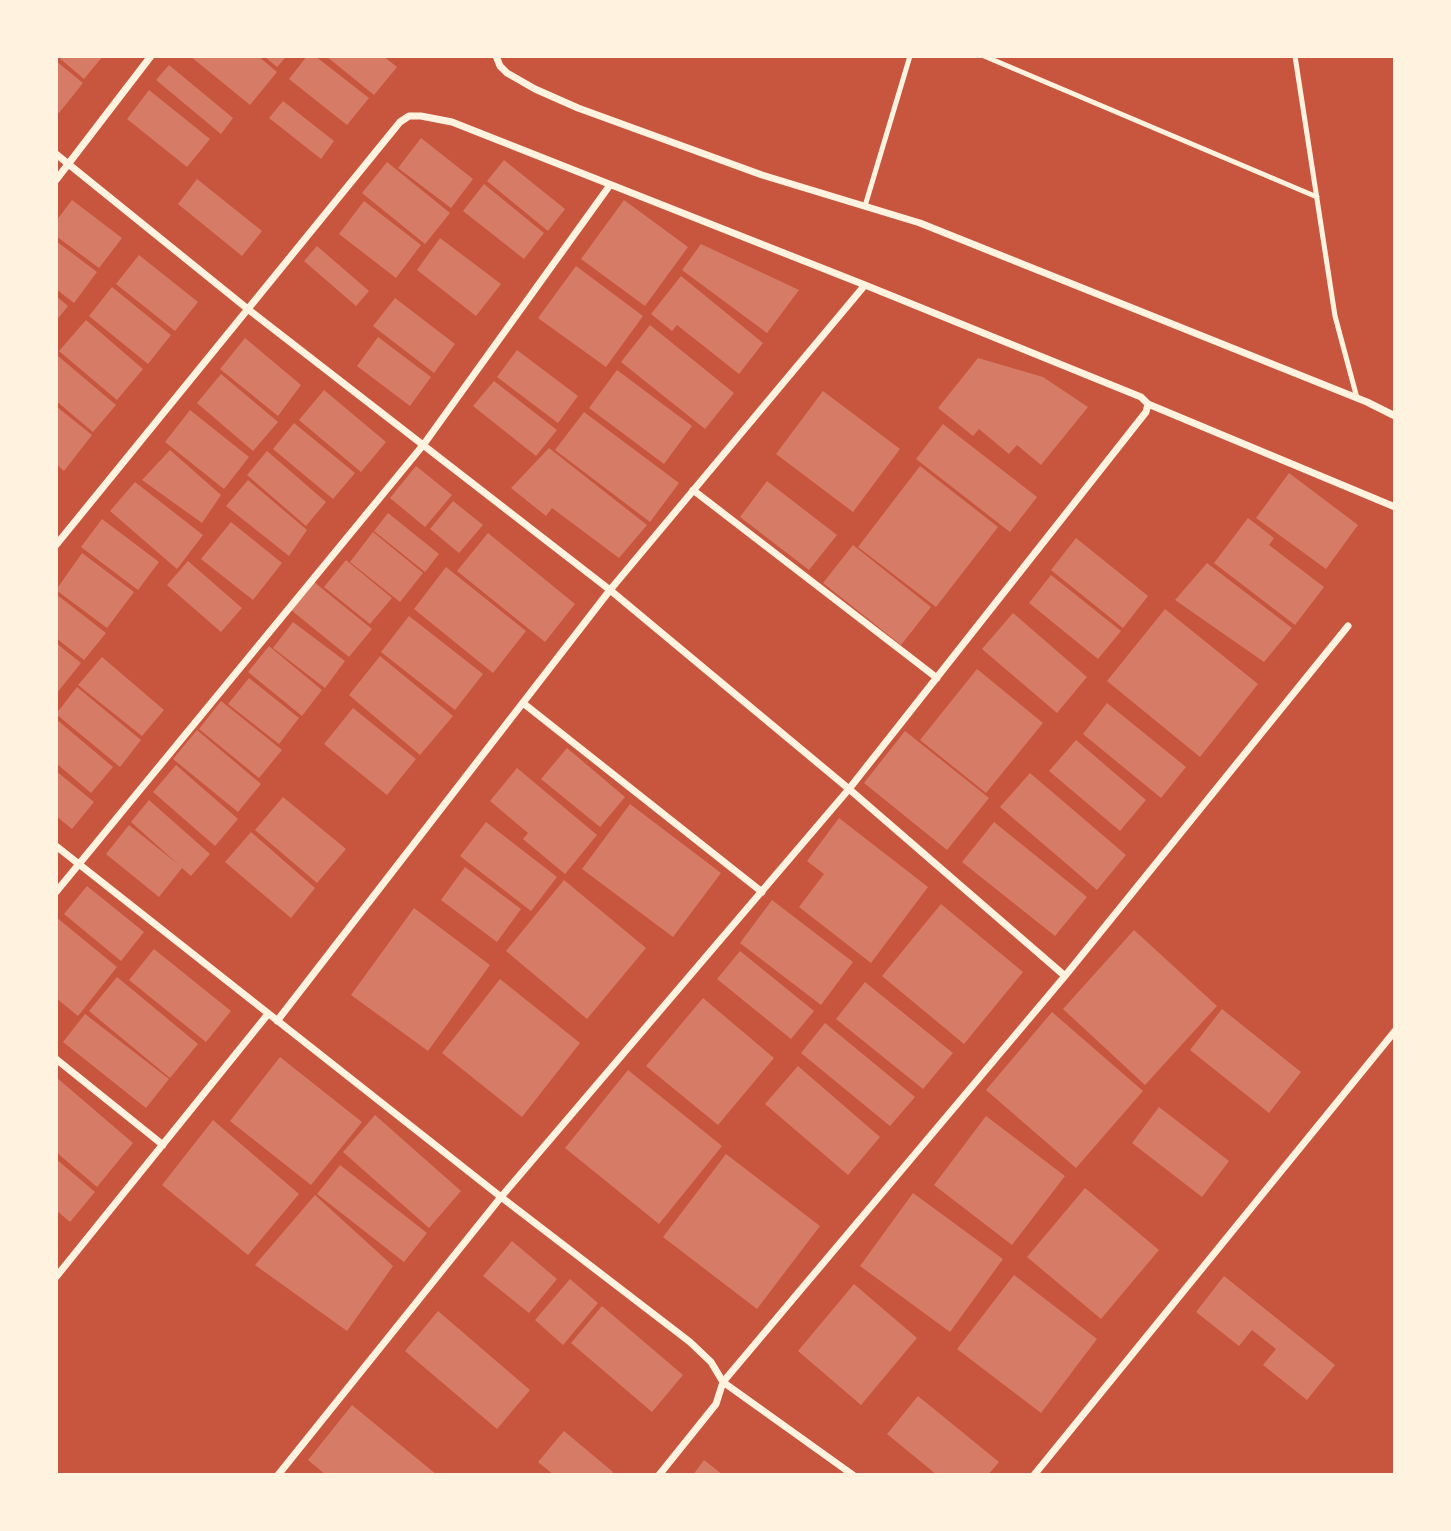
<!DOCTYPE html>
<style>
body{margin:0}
#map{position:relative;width:1451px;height:1531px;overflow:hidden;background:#c8553d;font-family:Manrope,sans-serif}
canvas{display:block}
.frame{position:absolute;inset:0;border:58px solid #fff3e0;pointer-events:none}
</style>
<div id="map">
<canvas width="1451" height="1531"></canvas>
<div class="frame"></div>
</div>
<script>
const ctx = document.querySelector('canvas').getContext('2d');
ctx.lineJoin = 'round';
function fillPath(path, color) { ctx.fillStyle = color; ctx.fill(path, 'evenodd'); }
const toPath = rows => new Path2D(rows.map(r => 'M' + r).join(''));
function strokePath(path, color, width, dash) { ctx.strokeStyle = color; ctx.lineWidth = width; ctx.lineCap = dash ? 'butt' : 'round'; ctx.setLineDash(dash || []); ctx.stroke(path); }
const building = toPath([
 [57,56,103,56,84,79],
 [190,56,258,56,277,72,250,105],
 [264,56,287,56,277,67],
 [307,56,315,56,369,98,347,125,289,79],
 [326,56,383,56,397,67,374,95],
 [56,61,83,83,59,113,56,111],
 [169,65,233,118,221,134,156,80],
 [149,90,210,139,187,167,127,119],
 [283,101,334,141,321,159,269,118],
 [421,138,473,179,451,208,398,168],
 [504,160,565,209,548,231,487,181],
 [387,162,450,213,425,244,362,193],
 [197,179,262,231,242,256,178,204],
 [484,184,544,233,524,259,463,211],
 [72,200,122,238,99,268,56,236,56,221],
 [624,200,688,247,645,306,581,259],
 [364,201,421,245,396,278,339,234],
 [440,238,501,284,476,316,417,270],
 [56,241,97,272,74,303,56,289],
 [701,244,799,290,767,333,682,270],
 [317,246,369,291,356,306,304,261],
 [139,255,198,302,175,331,116,284],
 [576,266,643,316,606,367,538,318],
 [681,276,763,343,739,374,677,325,672,331,651,314],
 [112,287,171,335,148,364,89,316],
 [56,296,68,306,56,321],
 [395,298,455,344,434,373,373,326],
 [86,320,143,369,117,400,59,351],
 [650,325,734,393,705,429,621,362],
 [378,337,431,377,410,406,357,366],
 [245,338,301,385,278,416,220,369],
 [517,350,578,396,558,423,497,377],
 [58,356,116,405,93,432,56,401],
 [978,358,1043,377,1088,407,1041,465,1017,445,1009,454,979,429,973,436,938,408],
 [617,370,692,426,664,464,589,408],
 [221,374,278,422,253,451,197,403],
 [494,381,557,430,536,456,473,406],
 [324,390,386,442,361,472,299,420],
 [823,391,900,449,853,512,776,454],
 [56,406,92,435,64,471,56,464],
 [190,410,249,457,224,489,165,442],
 [584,412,679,483,650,522,555,450],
 [294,423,355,473,333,499,273,449],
 [943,424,1037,497,1010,532,916,459],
 [549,448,647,525,619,558,552,508,546,516,511,488],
 [170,450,221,495,202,523,142,480],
 [267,451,326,502,306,526,247,475],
 [416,466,452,495,425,527,390,498],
 [920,466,998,527,936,607,858,547],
 [1289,473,1358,525,1326,569,1256,518],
 [248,480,307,530,289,556,226,506],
 [767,481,837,535,809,570,740,517],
 [135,482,203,535,177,569,110,511],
 [453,501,483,525,459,553,430,529],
 [388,513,439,554,425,572,374,531],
 [1248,518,1274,538,1269,545,1324,587,1295,625,1214,563],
 [102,519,159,562,138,590,81,547],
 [231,522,282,563,253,600,201,559],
 [373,532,423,573,400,602,350,562],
 [488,533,575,604,545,642,457,571],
 [1076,538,1148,596,1123,628,1051,570],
 [853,545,931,607,901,645,823,583],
 [82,553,134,592,107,628,56,590],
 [346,560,392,598,370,624,324,587],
 [188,561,242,608,221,632,167,585],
 [1207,563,1292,628,1264,662,1175,600],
 [446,567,526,631,493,673,414,609],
 [1051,575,1121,631,1098,659,1029,603],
 [314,582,372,629,349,657,291,610],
 [56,594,106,633,84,660,56,638],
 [1165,609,1258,684,1200,757,1107,681],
 [1013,613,1087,677,1057,713,982,649],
 [409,616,483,674,455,710,381,652],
 [293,622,345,661,325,688,273,648],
 [56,643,81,663,56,694],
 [269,646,322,690,302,716,248,672],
 [380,656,453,716,420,755,349,695],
 [102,657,164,710,142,736,78,685],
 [977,669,1043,723,986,793,920,740],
 [249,678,299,718,279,744,228,704],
 [77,687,141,740,120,767,56,714],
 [221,701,282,750,259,778,199,729],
 [1107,703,1186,767,1161,798,1083,734],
 [353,708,416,759,387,795,324,744],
 [56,719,113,767,91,793,56,763],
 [197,730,261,784,238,812,173,759],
 [905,731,989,798,947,850,864,783],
 [1076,740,1146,800,1120,831,1049,771],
 [567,748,625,797,600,827,541,779],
 [176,765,238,819,215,846,153,792],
 [517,768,597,835,565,874,523,839,528,833,490,801],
 [56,771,94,802,72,829,56,816],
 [1030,773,1126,855,1097,890,1000,807],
 [283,797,346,849,317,883,255,830],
 [149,800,210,854,191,876,182,868,159,897,106,854,129,825,179,865,131,822],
 [630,804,721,873,673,937,582,869],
 [839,818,928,887,871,963,799,907,824,874,807,861],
 [486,822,557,877,531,911,460,856],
 [994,822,1087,897,1055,936,962,862],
 [251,832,315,888,291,918,225,862],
 [465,867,521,909,497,942,441,900],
 [564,880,646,948,587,1019,506,951],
 [87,886,144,932,121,961,64,914],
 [772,900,853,962,821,1005,740,943],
 [941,904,1023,972,964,1044,882,976],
 [414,908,490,965,428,1051,351,995],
 [56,917,117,967,78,1016,56,998],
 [1134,930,1217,1006,1145,1085,1063,1009],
 [154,949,231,1011,206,1042,129,980],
 [740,951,814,1011,791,1039,717,979],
 [117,977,198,1044,170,1078,89,1011],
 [500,979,580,1043,522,1117,442,1053],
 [865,982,953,1053,923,1089,836,1019],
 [703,998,774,1058,718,1125,646,1066],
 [1222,1009,1301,1072,1269,1113,1190,1050],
 [1052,1012,1143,1091,1076,1168,986,1090],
 [85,1014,169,1079,146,1108,63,1042],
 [825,1023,915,1097,890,1126,801,1053],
 [280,1057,362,1122,311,1185,230,1121],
 [798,1066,880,1137,848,1175,765,1104],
 [628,1070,722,1146,659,1224,565,1148],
 [56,1077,133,1143,97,1187,56,1152],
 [1159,1107,1229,1161,1202,1197,1132,1143],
 [375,1115,461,1191,429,1228,343,1152],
 [986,1116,1065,1176,1012,1245,934,1185],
 [213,1120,299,1194,248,1255,162,1185],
 [726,1154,820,1226,757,1309,663,1237],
 [56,1159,95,1192,70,1222,56,1210],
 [340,1165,427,1233,404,1262,317,1194],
 [1085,1188,1159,1250,1101,1319,1027,1257],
 [913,1193,1003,1259,950,1332,860,1266],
 [315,1195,393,1266,347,1331,255,1265],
 [512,1241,557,1279,529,1313,483,1276],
 [1014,1275,1097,1339,1041,1413,957,1349],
 [1224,1276,1335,1365,1307,1400,1263,1365,1276,1349,1252,1330,1239,1346,1196,1312],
 [570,1279,598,1303,563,1345,535,1320],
 [854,1284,917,1338,861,1405,798,1351],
 [602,1306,683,1375,652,1412,571,1343],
 [438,1311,530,1390,497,1429,405,1351],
 [918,1396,999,1462,988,1475,937,1475,887,1434],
 [352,1405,437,1475,326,1475,308,1460],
 [564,1431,613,1472,611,1475,554,1475,538,1462],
 [704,1460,723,1475,693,1475]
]);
const service = toPath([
 [984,56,1317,197],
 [1295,56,1335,316,1357,398],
 [865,206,910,56]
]);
const minor = toPath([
 [496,56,500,66,507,73,535,89,578,108,762,175,920,223,1367,402,1395,416],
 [56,154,249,310,610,590,849,789,1065,976],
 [56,180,151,56],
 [693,490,937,678],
 [56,545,400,122,409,116,421,116,452,122,865,285,1141,397,1148,404,1395,507],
 [523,703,762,892],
 [56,846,501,1197,690,1342,711,1362,723,1382,716,1404,659,1475],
 [56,892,424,444,610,185],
 [277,1021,610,590,865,285],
 [56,1059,163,1145],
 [56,1277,268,1014],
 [278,1475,501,1197,849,789,1146,412,1148,404],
 [853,1475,723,1382,1065,976,1348,626],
 [1034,1475,1395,1031]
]);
fillPath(building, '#d67c66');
strokePath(service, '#fff3e0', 5);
strokePath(minor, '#fff3e0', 7);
</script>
